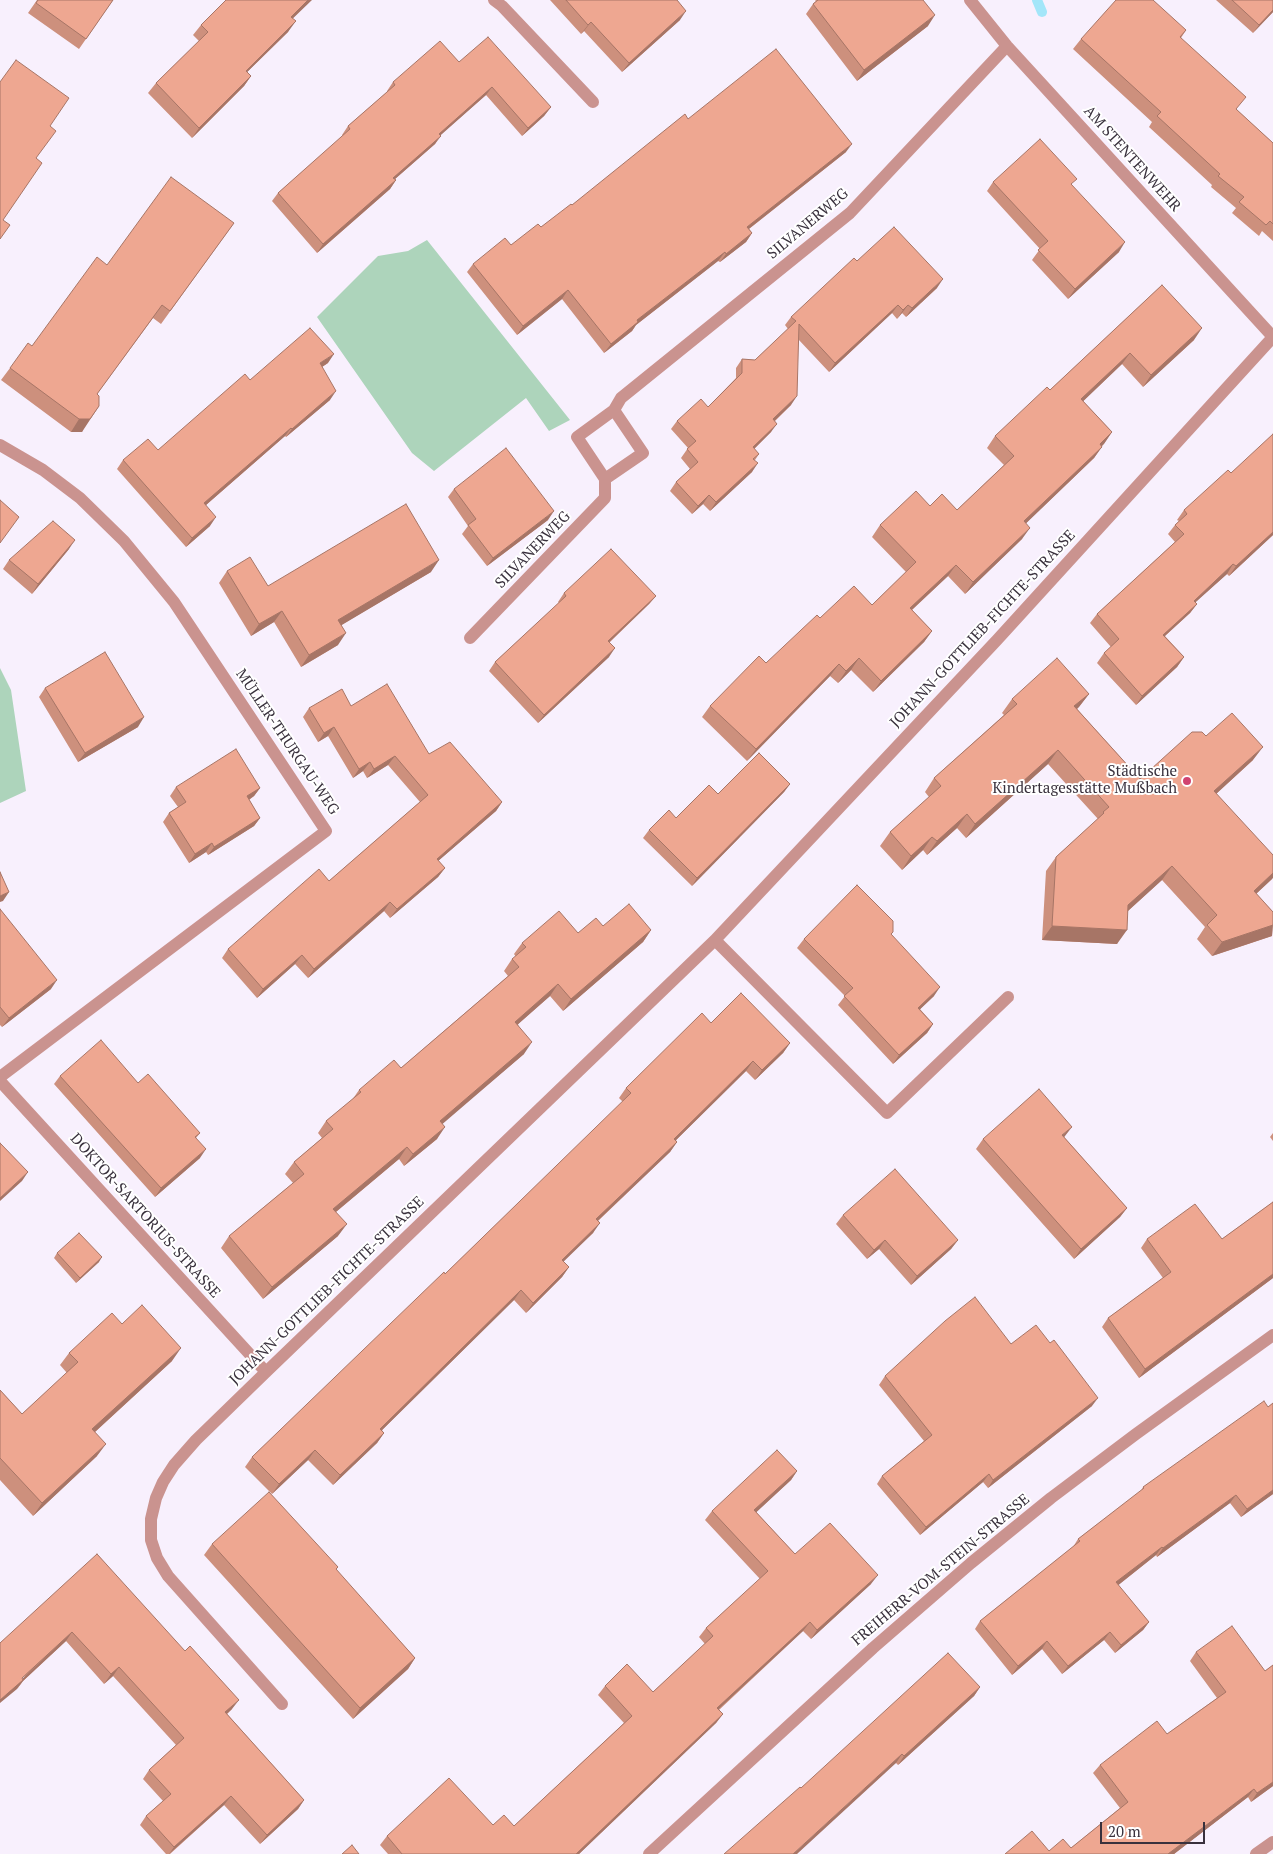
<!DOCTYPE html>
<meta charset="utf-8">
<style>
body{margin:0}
#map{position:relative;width:1273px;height:1854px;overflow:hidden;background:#f8f0fd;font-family:"PT Serif",serif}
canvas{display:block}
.scale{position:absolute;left:1100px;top:1822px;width:105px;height:22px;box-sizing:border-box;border:2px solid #39313d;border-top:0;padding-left:6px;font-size:15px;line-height:18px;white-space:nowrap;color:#39313d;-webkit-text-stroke:4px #fff;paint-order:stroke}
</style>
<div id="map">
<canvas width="1273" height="1854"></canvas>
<div class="scale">20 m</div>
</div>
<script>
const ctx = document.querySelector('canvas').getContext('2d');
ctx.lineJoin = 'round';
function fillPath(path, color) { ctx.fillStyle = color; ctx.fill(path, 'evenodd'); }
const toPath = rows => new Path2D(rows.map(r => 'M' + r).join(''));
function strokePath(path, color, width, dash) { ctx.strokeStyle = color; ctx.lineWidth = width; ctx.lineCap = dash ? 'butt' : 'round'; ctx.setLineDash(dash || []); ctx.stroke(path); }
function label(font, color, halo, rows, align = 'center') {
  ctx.font = font + ' "PT Serif",serif'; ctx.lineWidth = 4; ctx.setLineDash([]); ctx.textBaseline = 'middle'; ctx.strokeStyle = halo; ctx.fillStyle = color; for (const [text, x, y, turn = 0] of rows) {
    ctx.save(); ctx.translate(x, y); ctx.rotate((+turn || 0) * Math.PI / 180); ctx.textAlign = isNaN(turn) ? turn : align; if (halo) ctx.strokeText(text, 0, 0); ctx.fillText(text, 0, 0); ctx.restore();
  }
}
const green = toPath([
 [427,240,570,420,549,431,526,398,434,471,412,453,317,317,378,256,408,251],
 [0,668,11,690,26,791,0,803]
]);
const stream = toPath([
 [1037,0,1042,12]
]);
const minor = toPath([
 [494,0,502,6,593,102],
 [970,0,1007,46,1273,337],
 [614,410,621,398,850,213,1007,46],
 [0,445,43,470,80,498,124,541,174,602,326,831,0,1077],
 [470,638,605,498,605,479,577,437,614,410,643,453,605,479],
 [715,940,887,1113,1008,997],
 [0,1081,266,1372],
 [282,1704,168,1576,157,1558,151,1540,151,1519,156,1498,163,1482,174,1465,196,1440,266,1372,715,940,997,640,1273,337],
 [649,1854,873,1648,971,1563,1051,1498,1136,1434,1273,1335],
 [1256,1854,1273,1842]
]);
const wall = toPath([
 [37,0,113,0,79,49,28,13],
 [550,0,677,0,680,20,622,72,584,31,581,34],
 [815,0,923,0,928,26,857,81,806,14,813,4,816,1],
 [1216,0,1273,0,1273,12,1253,33],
 [293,18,288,32,247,72,251,76,244,86,192,138,148,93,156,83,199,41,193,35,201,25],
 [1186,30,1181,38,1237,110,1273,143,1273,241,1262,231,1259,236,1232,213,1236,208,1211,187,1212,185,1149,127,1152,122,1073,49,1081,39],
 [459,62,551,107,544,116,522,136,486,95,440,135,435,144,395,179,396,180,390,189,317,253,272,201,278,193,343,136,342,135,348,126,387,92,387,91,393,82],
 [688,119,846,152,749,229,752,233,746,242,720,262,718,261,636,325,632,331,604,353,562,299,517,335,467,272,473,264,511,245,541,227,572,205],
 [993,182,1072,186,1119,252,1068,299,1032,260,1040,249,987,191],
 [234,223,161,324,153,318,97,394,82,432,71,432,1,380,10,368,32,346,107,265],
 [857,261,937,288,906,317,902,313,897,319,892,313,829,372,798,339,791,405,775,421,771,432,754,449,759,454,755,460,752,472,710,511,703,504,692,514,670,491,676,482,690,469,681,458,688,448,671,429,677,421,708,407,736,378,736,368,742,359,755,360,788,329,785,325,791,317],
 [1162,285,1194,340,1143,387,1122,364,1083,401,1112,432,1102,446,1094,458,1026,523,1022,539,965,594,948,576,912,610,932,631,924,642,873,692,851,670,838,683,830,676,747,761,702,717,710,706,766,663,820,618,872,605,906,572,872,537,880,525,930,506,957,510,1004,465,987,448,995,436,1050,390],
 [328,363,322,367,330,400,286,437,285,436,206,505,210,526,186,547,117,469,123,460,158,450,250,380],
 [454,489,548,520,487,566,462,534,468,526,448,497],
 [1184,510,1273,535,1229,576,1227,574,1195,602,1197,604,1190,613,1165,636,1184,657,1177,667,1136,705,1097,663,1104,653,1111,647,1090,623,1097,614,1175,542,1168,534,1175,525,1179,521,1177,520],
 [69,549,32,594,3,569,9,560],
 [227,571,268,586,431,572,341,625,338,645,301,667,274,622,251,636,219,583],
 [564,593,656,596,649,604,610,642,609,657,538,723,489,671,495,662,559,603,558,602],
 [45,688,138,727,78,762,39,697],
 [1089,694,1077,709,1140,779,1206,736,1253,760,1216,794,1272,879,1256,894,1273,912,1272,936,1212,956,1197,939,1205,927,1162,880,1128,911,1117,944,1042,940,1046,871,1056,857,1098,819,1048,764,966,838,957,828,927,855,923,850,902,870,880,846,890,832,929,797,925,792,934,778,1004,715,1002,713,1012,699],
 [351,706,429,754,502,802,496,811,438,861,445,868,438,877,390,918,384,911,308,978,295,964,257,998,222,958,228,949,329,881,420,802,388,765,367,778,363,771,353,778,328,736,318,742,303,717,309,708],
 [790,784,784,792,692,886,643,838,649,830,676,818,718,794],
 [176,787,260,788,254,796,249,800,260,818,254,826,208,855,206,852,189,863,163,822,169,813,178,807,170,796],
 [0,909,51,989,2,1027,0,1025],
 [603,926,651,930,643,942,563,1011,550,996,518,1024,524,1054,442,1123,437,1139,404,1166,399,1159,336,1212,338,1236,263,1299,221,1248,229,1236,293,1183,285,1174,294,1162,322,1138,318,1133,326,1121,352,1100,359,1090,401,1068,508,976,504,971,512,959,516,957,514,954,522,943,578,933],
 [893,932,891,935,934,996,920,1009,933,1024,927,1033,893,1064,838,1005,845,996,797,948,804,939],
 [711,1023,790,1043,783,1053,755,1080,746,1071,676,1140,677,1142,670,1152,598,1221,593,1233,563,1261,569,1267,562,1277,526,1313,514,1300,382,1430,384,1433,377,1443,333,1485,308,1460,272,1494,245,1467,252,1457,445,1274,623,1102,619,1098,626,1088],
 [60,1076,138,1083,200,1133,196,1138,200,1158,155,1197,54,1084],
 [1273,1133,1273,1141,1270,1137],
 [1065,1136,1064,1137,1127,1208,1120,1217,1074,1259,976,1149,983,1139],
 [1273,1202,1273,1278,1139,1378,1102,1327,1108,1318,1163,1278,1141,1248,1147,1239,1222,1239],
 [843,1215,958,1240,951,1249,911,1285,879,1249,867,1259,836,1224],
 [57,1253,99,1262,76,1283,54,1258],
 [122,1324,172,1361,95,1432,97,1456,33,1516,0,1480,0,1390,22,1414,67,1373,60,1365,69,1353],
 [1011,1344,1092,1406,988,1488,983,1482,920,1535,877,1484,882,1476,924,1441,879,1385,885,1376],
 [1273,1403,1273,1494,1241,1517,1230,1503,1157,1557,1156,1555,1118,1585,1149,1622,1143,1630,1115,1653,1104,1640,1062,1674,1042,1649,1012,1675,975,1629,980,1621,1073,1547,1078,1539,1141,1491,1143,1487,1268,1407],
 [797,1471,791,1480,756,1512,795,1554,871,1584,811,1639,803,1631,719,1710,723,1714,716,1723,579,1854,388,1854,380,1845,387,1836,493,1825,514,1826,624,1723,598,1695,605,1686,653,1692,705,1644,699,1637,706,1628,760,1579,705,1520,712,1511],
 [212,1544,338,1567,336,1570,415,1658,408,1669,353,1719,204,1555],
 [97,1554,232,1709,227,1714,304,1800,298,1809,260,1844,224,1805,170,1854,166,1854,140,1825,146,1816,163,1801,143,1779,149,1770,176,1745,113,1676,104,1684,66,1641,23,1681,17,1689],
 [1196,1652,1265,1671,1273,1665,1273,1786,1251,1802,1248,1797,1174,1854,1049,1851,1071,1848,1120,1808,1093,1773,1100,1765,1167,1734,1217,1698,1190,1661],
 [980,1687,974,1696,898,1765,896,1763,801,1788]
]);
const shadedWall = toPath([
 [308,0,312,0,284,27,291,17],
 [1273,10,1273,12,1253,33,1259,25],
 [686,11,680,20,622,72,629,63],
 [935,15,928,26,857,81,864,70],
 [296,21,288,32,238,81,246,71],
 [591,22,584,31,581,34,588,25],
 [251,76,244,86,192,138,199,128],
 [492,87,486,95,433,142,439,134],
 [551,107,544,116,522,136,528,128],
 [441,136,435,144,387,186,393,178],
 [852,144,846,152,741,235,747,227],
 [396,180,390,189,317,253,323,244],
 [752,233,746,242,720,262,726,254],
 [1125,242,1119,252,1068,299,1075,289],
 [725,252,718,261,636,325,632,331,604,353,611,344,637,320],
 [943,279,937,288,906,317,912,308],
 [568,290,562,299,517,335,523,326],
 [898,305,892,313,829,372,835,363],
 [908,305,902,313,897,319,903,310],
 [1202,328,1194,340,1143,387,1151,375],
 [1130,353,1122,364,1073,411,1081,399],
 [334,354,328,363,314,372,320,363],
 [336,391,330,400,286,437,292,429],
 [797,396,791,405,767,428,773,419],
 [99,406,82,432,71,432,79,419],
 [777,424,771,432,747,456,753,447],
 [291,428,285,436,198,512,204,503],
 [1112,432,1104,444,1092,455,1100,444],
 [1102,447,1094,458,1016,533,1024,521],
 [758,463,752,472,710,511,716,502],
 [709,495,703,504,692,514,698,506],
 [554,511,548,520,487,566,493,558],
 [216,517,210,526,186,547,192,538],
 [1030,528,1022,539,965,594,973,582],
 [1273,532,1273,535,1229,576,1236,566],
 [75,540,69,549,32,594,38,584],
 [439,560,431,572,330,632,338,620],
 [1233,564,1227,574,1187,610,1194,601],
 [956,565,948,576,902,619,910,608],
 [656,596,649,604,602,649,608,641],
 [1197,604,1190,613,1156,644,1163,635],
 [282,611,274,622,251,636,259,624],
 [932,631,924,642,873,692,881,681],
 [346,633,338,645,301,667,309,655],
 [615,648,609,657,538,723,544,715],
 [1184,657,1177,667,1136,705,1142,696],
 [859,658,851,670,838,683,846,671],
 [839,664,830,676,747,761,756,749],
 [1089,694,1079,707,1065,720,1074,706],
 [144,717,138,727,78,762,85,753],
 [334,727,328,736,318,742,324,733],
 [1263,747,1253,760,1204,805,1214,791],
 [1058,750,1048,764,966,838,975,824],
 [395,756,388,765,367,778,374,769],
 [370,762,363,771,353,778,359,769],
 [790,784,784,792,692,886,697,878],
 [260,788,254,796,241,805,247,796],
 [502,802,496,811,430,868,437,859],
 [967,814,957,828,927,855,937,841],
 [260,818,254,826,208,855,214,847],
 [932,837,923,850,902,870,911,856],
 [212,843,206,852,189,863,195,854],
 [1172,866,1162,880,1119,919,1128,905],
 [445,868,438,877,390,918,397,909],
 [1273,873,1273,878,1272,879,1244,905,1254,891],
 [9,892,3,901,0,902,0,896],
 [390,902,384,911,308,978,314,969],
 [1273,925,1272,936,1212,956,1222,942],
 [1052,926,1127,930,1117,944,1042,940],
 [651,930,643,942,563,1011,571,999],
 [302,955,295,964,257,998,263,989],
 [57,980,51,989,2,1027,9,1018],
 [558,984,550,996,507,1034,515,1022],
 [940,987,934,996,912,1017,918,1008],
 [933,1024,927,1033,893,1064,899,1055],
 [532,1042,524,1054,432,1133,440,1121],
 [790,1043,783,1053,755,1080,762,1070],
 [753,1061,746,1071,667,1149,674,1139],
 [445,1127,437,1139,404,1166,413,1154],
 [1072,1127,1065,1136,1056,1145,1062,1135],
 [677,1142,670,1152,589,1229,596,1219],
 [407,1147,399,1159,325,1221,333,1209],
 [206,1149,200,1158,155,1197,161,1188],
 [28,1172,22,1181,0,1201,0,1198],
 [1127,1208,1120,1217,1074,1259,1081,1249],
 [600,1223,593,1233,555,1270,562,1260],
 [347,1224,338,1236,263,1299,272,1287],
 [885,1240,879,1249,867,1259,874,1250],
 [958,1240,951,1249,911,1285,917,1276],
 [102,1257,99,1262,76,1283,80,1278],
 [569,1267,562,1277,526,1313,533,1303],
 [1273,1274,1273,1278,1139,1378,1145,1369],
 [521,1290,514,1300,373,1439,380,1429],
 [181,1348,172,1361,84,1442,92,1429],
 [1098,1398,1092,1406,988,1488,993,1480],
 [384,1433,377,1443,333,1485,340,1475],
 [106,1444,97,1456,33,1516,42,1503],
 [315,1450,308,1460,272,1494,279,1484],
 [797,1471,791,1480,748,1520,754,1510],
 [989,1474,983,1482,920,1535,926,1527],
 [1273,1490,1273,1494,1241,1517,1247,1509],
 [1236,1495,1230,1503,1157,1557,1163,1548],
 [1162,1547,1156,1555,1111,1591,1116,1582],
 [878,1575,871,1584,811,1639,817,1630],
 [810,1622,803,1631,710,1717,717,1708],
 [1149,1622,1143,1630,1115,1653,1121,1645],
 [72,1632,66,1641,23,1681,17,1689,0,1703,0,1700],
 [1110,1632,1104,1640,1062,1674,1068,1666],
 [1047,1641,1042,1649,1012,1675,1018,1666],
 [415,1658,408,1669,353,1719,360,1708],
 [119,1667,113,1676,104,1684,111,1674],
 [980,1687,974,1696,898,1765,904,1756],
 [239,1700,232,1709,219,1721,225,1712],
 [723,1714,716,1723,579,1854,576,1854],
 [902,1754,896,1763,797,1854,793,1854],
 [1273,1782,1273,1786,1251,1802,1257,1793],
 [1254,1789,1248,1797,1174,1854,1168,1854],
 [231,1796,224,1805,169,1854,174,1847],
 [304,1800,298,1809,260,1844,267,1835]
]);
const building = toPath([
 [38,0,113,0,86,39,36,3,38,0],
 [226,0,308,0,291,17,296,21,246,71,251,76,199,128,156,83,208,32,201,25,226,0],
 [566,0,677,0,686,11,629,63,591,22,588,25,566,0],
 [818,0,923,0,935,15,864,70,813,4,818,0],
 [1116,0,1153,0,1186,30,1180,37,1246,97,1236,109,1273,143,1273,224,1270,221,1266,225,1239,202,1244,197,1218,176,1220,174,1157,116,1161,112,1081,39,1116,0],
 [1232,0,1273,0,1273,10,1259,25,1232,0],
 [488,37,551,107,528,128,492,87,439,134,441,136,393,178,396,180,323,244,278,193,350,129,348,126,395,85,393,82,440,41,459,62,488,37],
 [776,49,852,144,747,227,752,233,726,254,725,252,637,320,638,322,611,344,568,290,523,326,473,264,505,238,511,245,538,224,541,227,571,204,572,205,685,114,688,119,776,49],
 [16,60,69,98,50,126,56,131,36,158,42,163,3,220,10,225,0,239,0,82,16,60],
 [1040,139,1077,179,1071,184,1125,242,1075,289,1038,250,1048,241,993,182,1040,139],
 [171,177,234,223,170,311,162,305,97,394,99,396,99,406,90,419,79,419,10,368,28,343,32,346,97,257,107,265,171,177],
 [894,227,943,279,912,308,908,305,903,310,898,305,835,363,799,324,797,396,773,419,777,424,753,447,759,454,753,459,758,463,716,502,709,495,698,506,676,482,698,462,687,449,696,441,677,421,701,399,708,407,742,373,742,359,755,360,796,321,791,317,854,258,857,261,894,227],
 [1162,285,1202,328,1151,375,1130,353,1081,399,1112,432,1100,444,1102,447,1024,521,1030,528,973,582,956,565,910,608,932,631,881,681,859,658,846,671,839,664,756,749,710,706,759,656,766,663,817,615,820,618,854,586,872,605,916,562,880,525,916,491,930,506,942,494,957,510,1014,456,995,436,1047,387,1050,390,1162,285],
 [310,328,334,354,320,363,336,391,292,429,291,428,204,503,216,517,192,538,123,460,148,439,158,450,245,374,250,380,310,328],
 [1273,434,1273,532,1236,566,1233,564,1194,601,1197,604,1163,635,1184,657,1142,696,1104,653,1119,639,1097,614,1184,534,1175,525,1187,514,1184,510,1228,470,1231,473,1273,434],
 [506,448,554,511,493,558,468,525,476,519,454,489,506,448],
 [0,500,19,517,0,543,0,500],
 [406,504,439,560,338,620,346,633,309,655,282,611,259,624,227,571,250,557,268,586,406,504],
 [53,521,75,540,38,584,9,560,53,521],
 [611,549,656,596,608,641,615,648,544,715,495,662,566,596,564,593,611,549],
 [105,652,144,717,85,753,45,688,105,652],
 [1057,658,1089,694,1074,706,1140,779,1192,732,1202,732,1206,736,1232,713,1263,747,1214,791,1273,855,1273,873,1254,891,1273,912,1273,925,1222,942,1207,925,1217,915,1172,866,1128,905,1127,930,1052,926,1056,857,1104,813,1103,812,1109,807,1058,750,975,824,967,814,937,841,932,837,911,856,890,832,941,786,934,778,1017,704,1012,699,1057,658],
 [387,684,429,754,450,742,502,802,437,859,445,868,397,909,390,902,314,969,302,955,263,989,228,949,319,869,329,881,428,795,395,756,374,769,370,762,359,769,334,727,324,733,309,708,342,689,351,706,387,684],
 [236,749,260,788,247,796,260,818,214,847,212,843,195,854,169,813,186,802,176,787,236,749],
 [759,753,790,784,697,878,649,830,669,810,676,818,709,785,718,794,759,753],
 [0,872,9,892,0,896,0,872],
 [857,885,893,921,893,932,891,934,940,987,918,1008,933,1024,899,1055,844,996,853,988,804,939,857,885],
 [629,904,651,930,571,999,558,984,515,1022,532,1042,440,1121,445,1127,413,1154,407,1147,333,1209,347,1224,272,1287,229,1236,304,1174,294,1162,333,1129,326,1121,361,1092,359,1090,394,1060,401,1068,519,967,512,959,526,947,522,943,559,911,578,933,596,918,603,926,629,904],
 [0,909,57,980,9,1018,0,1007,0,909],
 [741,993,790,1043,762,1070,753,1061,674,1139,677,1142,596,1219,600,1223,562,1260,569,1267,533,1303,521,1290,380,1429,384,1433,340,1475,315,1450,279,1484,252,1457,444,1272,445,1274,631,1093,626,1088,702,1013,711,1023,741,993],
 [101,1040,138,1083,148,1074,200,1133,195,1137,206,1149,161,1188,60,1076,101,1040],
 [1039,1089,1072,1127,1062,1135,1127,1208,1081,1249,983,1139,1039,1089],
 [0,1143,28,1172,0,1198,0,1143],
 [895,1169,958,1240,917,1276,885,1240,874,1250,843,1215,895,1169],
 [1273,1202,1273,1274,1145,1369,1108,1318,1171,1272,1147,1239,1195,1204,1222,1239,1273,1202],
 [79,1233,102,1257,80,1278,57,1253,79,1233],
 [975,1297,1011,1344,1036,1325,1050,1343,1054,1340,1098,1398,993,1480,989,1474,926,1527,882,1476,932,1435,885,1376,945,1321,975,1297],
 [142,1305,181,1348,92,1429,106,1444,42,1503,0,1458,0,1390,22,1414,78,1362,69,1353,112,1313,122,1324,142,1305],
 [1264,1401,1268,1407,1273,1403,1273,1490,1247,1509,1236,1495,1163,1548,1162,1547,1116,1582,1149,1622,1121,1645,1110,1632,1068,1666,1047,1641,1018,1666,980,1621,1080,1541,1078,1539,1144,1488,1143,1487,1264,1401],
 [777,1450,797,1471,754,1510,795,1554,830,1523,878,1575,817,1630,810,1622,717,1708,723,1714,576,1854,402,1854,387,1836,449,1778,493,1825,504,1815,514,1826,632,1716,605,1686,627,1664,653,1692,713,1636,706,1628,768,1571,712,1511,777,1450],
 [269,1492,338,1567,336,1569,415,1658,360,1708,212,1544,269,1492],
 [97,1554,185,1651,190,1646,239,1700,225,1712,304,1800,267,1835,231,1796,174,1847,146,1816,171,1794,149,1770,184,1738,119,1667,111,1674,72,1632,22,1678,23,1680,0,1700,0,1643,97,1554],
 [1232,1626,1265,1671,1273,1665,1273,1782,1257,1793,1254,1789,1168,1854,1005,1854,1032,1831,1049,1851,1063,1839,1071,1848,1128,1802,1100,1765,1157,1721,1167,1734,1226,1692,1196,1652,1232,1626],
 [948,1653,980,1687,904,1756,902,1754,793,1854,724,1854,800,1787,801,1788,948,1653],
 [352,1845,359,1854,342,1854,352,1845]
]);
const markers = [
 [1187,781,5,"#d14370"]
];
const streetNames = [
 ["AM STENTENWEHR",1132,159,48],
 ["SILVANERWEG",808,224,-40],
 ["SILVANERWEG",533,550,-46],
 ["JOHANN-GOTTLIEB-FICHTE-STRASSE",983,629,-47],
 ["MÜLLER-THURGAU-WEG",287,742,56],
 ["DOKTOR-SARTORIUS-STRASSE",145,1216,48],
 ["JOHANN-GOTTLIEB-FICHTE-STRASSE",327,1291,-44],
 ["FREIHERR-VOM-STEIN-STRASSE",941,1570,-40]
];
const poiNames = [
 ["Städtische",1177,772],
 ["Kindertagesstätte Mußbach",1177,789]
];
fillPath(green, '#add4bb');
strokePath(stream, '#a3e6f9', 10);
strokePath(minor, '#ca938f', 12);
fillPath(wall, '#cd907d');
fillPath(shadedWall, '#a77566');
fillPath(building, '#eea791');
strokePath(building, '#a77566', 1);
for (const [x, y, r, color] of markers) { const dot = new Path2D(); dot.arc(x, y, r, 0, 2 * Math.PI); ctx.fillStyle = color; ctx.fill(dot); strokePath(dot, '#fff', 2); }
label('15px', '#39313d', '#fff', streetNames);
label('15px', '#39313d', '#fff', poiNames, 'right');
</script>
